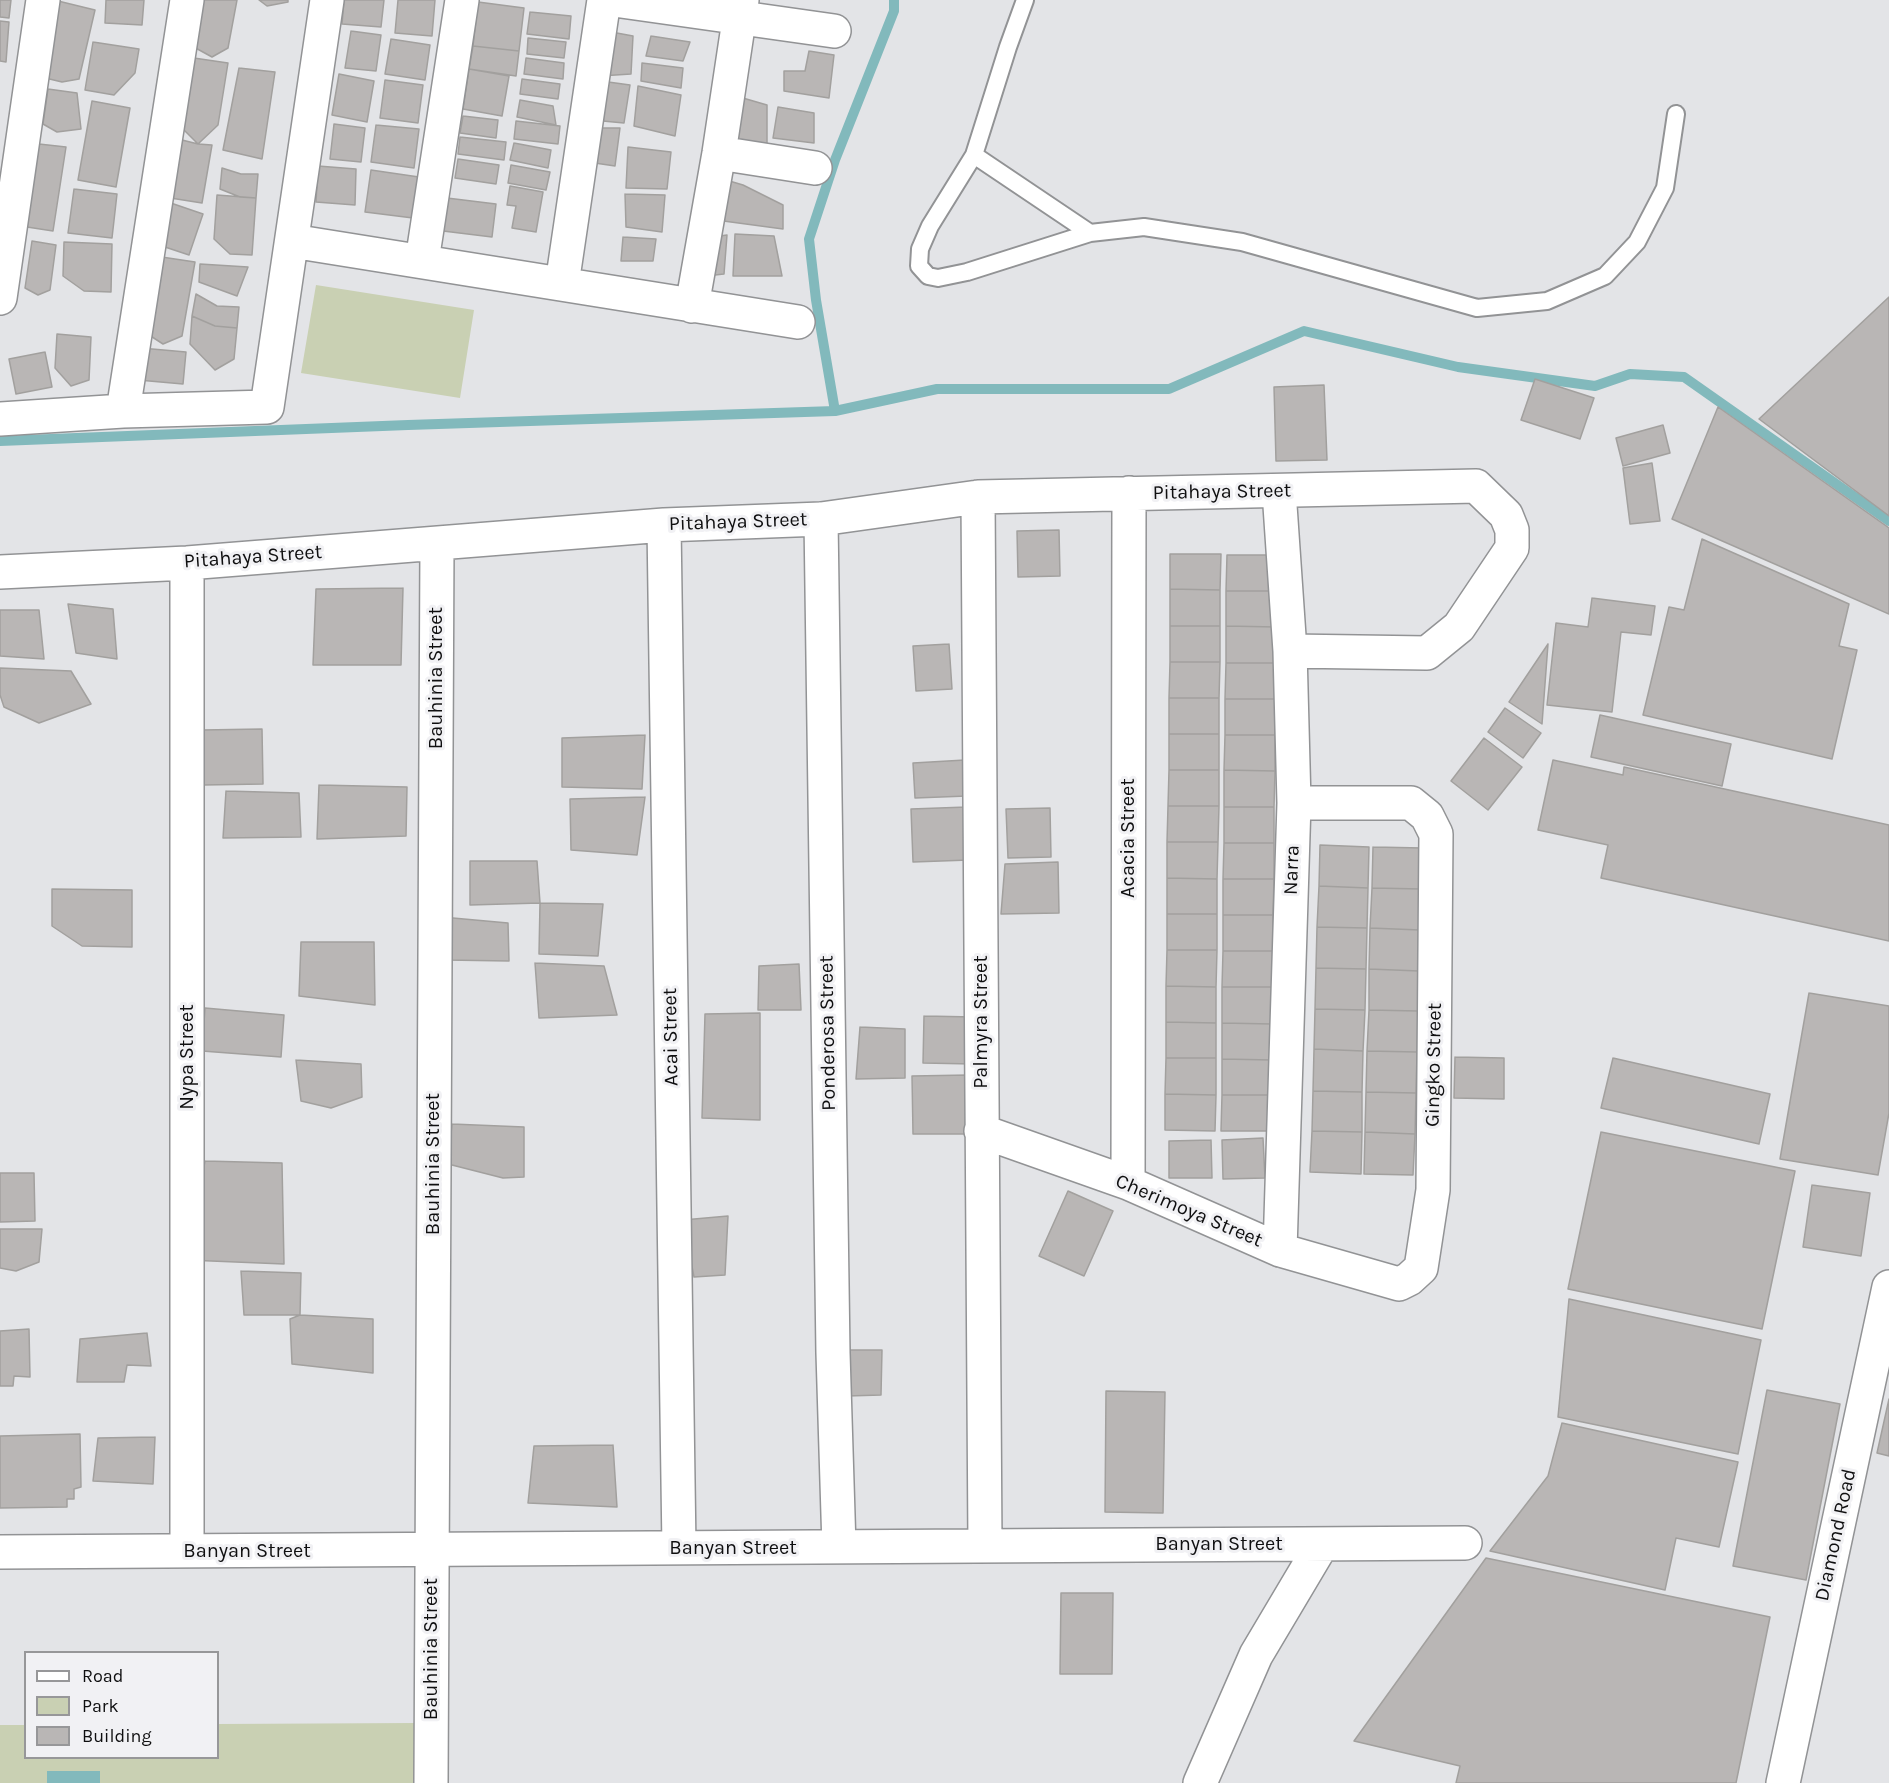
<!DOCTYPE html>
<style>
body{margin:0}
#map{position:relative;width:1889px;height:1783px;overflow:hidden;background:#e3e4e7;font-family:Karla,sans-serif}
canvas{display:block}
.legend{position:absolute;left:24px;top:1651px;width:195px;height:108px;box-sizing:border-box;background:#f1f1f4;border:2px solid #979799;margin:0;padding:8px 10px;list-style:none;font-size:18px;color:#0f0f10}
.legend li{display:flex;align-items:center;gap:12px;height:30px}
.legend b{width:30px;border:2px solid #979799}
</style>
<div id="map">
<canvas width="1889" height="1783"></canvas>
<ul class="legend">
<li><b style="height:8px;background:#fff"></b>Road</li>
<li><b style="height:16px;background:#c9d0b3"></b>Park</li>
<li><b style="height:16px;background:#b9b6b5"></b>Building</li>
</ul>
</div>
<script>
const ctx = document.querySelector('canvas').getContext('2d');
ctx.lineJoin = 'round';
function fillPath(path, color) { ctx.fillStyle = color; ctx.fill(path, 'evenodd'); }
const toPath = rows => new Path2D(rows.map(r => 'M' + r).join(''));
function strokePath(path, color, width, dash) { ctx.strokeStyle = color; ctx.lineWidth = width; ctx.lineCap = dash ? 'butt' : 'round'; ctx.setLineDash(dash || []); ctx.stroke(path); }
function label(font, color, halo, rows, align = 'center') {
  ctx.font = font + ' Karla,sans-serif'; ctx.lineWidth = 6; ctx.setLineDash([]); ctx.textBaseline = 'middle'; ctx.strokeStyle = halo; ctx.fillStyle = color; for (const [text, x, y, turn = 0] of rows) {
    ctx.save(); ctx.translate(x, y); ctx.rotate((+turn || 0) * Math.PI / 180); ctx.textAlign = isNaN(turn) ? turn : align; if (halo) ctx.strokeText(text, 0, 0); ctx.fillText(text, 0, 0); ctx.restore();
  }
}
const green = toPath([
 [316,285,474,310,460,398,301,373],
 [414,1723,414,1783,0,1783,0,1725,25,1725,26,1758,218,1758,218,1724]
]);
const water = toPath([
 [47,1771,100,1771,100,1783,47,1783]
]);
const stream = toPath([
 [835,411,816,300,809,239,835,160,894,11,894,0],
 [0,441,408,425,835,411,937,389,1169,389,1304,331,1458,367,1595,386,1630,374,1684,377,1889,521]
]);
const building = toPath([
 [0,0,11,0,9,18,0,17,0,0],
 [54,0,95,10,79,79,62,82,37,76,54,0],
 [106,0,144,0,142,25,105,23,106,0],
 [201,0,237,0,228,48,212,57,192,46,201,0],
 [259,0,288,0,288,2,267,6,259,0],
 [344,0,384,0,381,27,342,24,344,0],
 [398,0,435,0,432,36,395,33,398,0],
 [478,2,524,8,519,51,473,46,478,2],
 [530,12,571,16,569,39,527,34,530,12],
 [0,21,9,22,6,62,0,61,0,21],
 [351,31,381,35,376,71,345,68,351,31],
 [606,31,633,36,631,74,600,76,606,31],
 [651,36,690,42,683,61,646,56,651,36],
 [528,38,566,42,564,58,527,54,528,38],
 [391,39,430,45,425,80,385,74,391,39],
 [93,42,139,49,135,73,114,95,85,90,93,42],
 [473,46,519,51,516,76,469,69,473,46],
 [809,51,834,55,829,98,784,91,784,71,805,71,809,51],
 [187,57,228,63,218,125,198,144,176,122,187,57],
 [526,58,564,63,563,79,524,74,526,58],
 [642,63,683,68,681,88,641,81,642,63],
 [239,68,275,72,262,159,223,150,239,68],
 [469,69,509,76,502,116,463,109,469,69],
 [339,74,374,81,367,122,332,115,339,74],
 [522,79,560,84,558,99,520,94,522,79],
 [385,80,423,85,418,123,380,118,385,80],
 [601,81,630,85,624,123,592,120,601,81],
 [638,86,681,95,675,136,634,126,638,86],
 [48,89,77,93,81,129,57,132,43,124,48,89],
 [736,96,767,105,767,150,729,141,736,96],
 [520,100,553,106,556,125,517,117,520,100],
 [92,101,130,108,116,187,78,180,92,101],
 [778,107,814,113,814,143,773,138,778,107],
 [463,116,498,120,496,138,460,133,463,116],
 [516,121,560,126,558,144,514,139,516,121],
 [334,124,365,128,361,162,330,159,334,124],
 [376,125,419,129,414,168,371,162,376,125],
 [594,128,620,128,615,166,588,162,594,128],
 [460,137,506,142,504,160,458,154,460,137],
 [174,138,198,144,212,145,202,203,164,197,174,138],
 [514,143,551,150,548,168,510,160,514,143],
 [39,144,66,147,53,231,27,227,39,144],
 [628,147,671,152,667,189,626,188,628,147],
 [458,159,499,165,496,184,455,178,458,159],
 [511,165,550,172,546,190,508,183,511,165],
 [318,166,356,169,355,205,316,202,318,166],
 [222,168,241,174,258,174,256,198,240,197,220,189,222,168],
 [371,170,419,177,413,218,365,212,371,170],
 [726,180,743,185,783,205,783,229,716,220,726,180],
 [510,186,543,192,536,232,512,228,516,206,507,205,510,186],
 [74,189,117,194,112,238,68,233,74,189],
 [625,194,665,195,662,232,626,227,625,194],
 [217,195,256,198,252,255,230,254,214,239,217,195],
 [447,198,496,204,492,237,443,231,447,198],
 [162,200,203,214,189,255,162,246,162,200],
 [735,234,774,236,782,276,733,276,735,234],
 [727,235,724,274,706,276,712,237,727,235],
 [623,237,656,239,653,261,621,261,623,237],
 [32,241,56,245,50,290,38,295,25,288,32,241],
 [64,242,112,244,111,292,84,291,63,276,64,242],
 [155,256,195,262,182,336,163,344,143,331,155,256],
 [200,264,248,267,237,296,199,282,200,264],
 [196,294,217,306,239,307,237,328,215,326,192,316,196,294],
 [1889,297,1889,516,1759,419,1889,297],
 [192,316,215,326,237,328,234,359,215,370,190,344,192,316],
 [57,334,91,337,89,380,71,386,55,368,57,334],
 [141,348,186,352,183,384,138,380,141,348],
 [45,352,52,387,16,394,9,359,45,352],
 [1535,379,1594,398,1580,439,1521,420,1535,379],
 [1324,385,1327,460,1276,461,1274,387,1324,385],
 [1718,407,1889,528,1889,614,1672,519,1718,407],
 [1663,425,1670,453,1623,466,1616,438,1663,425],
 [1652,463,1660,521,1630,524,1623,468,1652,463],
 [1059,530,1060,576,1018,577,1017,531,1059,530],
 [1702,539,1849,604,1839,646,1857,650,1832,759,1643,715,1669,607,1684,610,1702,539],
 [1170,554,1221,554,1220,590,1170,589,1170,554],
 [1227,555,1277,555,1277,591,1226,591,1227,555],
 [403,588,401,665,313,665,316,589,403,588],
 [1170,589,1220,590,1220,626,1170,626,1170,589],
 [1226,591,1277,591,1276,627,1226,626,1226,591],
 [1592,598,1655,606,1651,635,1621,632,1612,712,1547,705,1556,623,1588,627,1592,598],
 [68,604,113,609,117,659,76,653,68,604],
 [0,610,39,610,44,659,0,656,0,610],
 [1170,626,1220,626,1220,662,1170,662,1170,626],
 [1226,626,1276,627,1276,663,1226,663,1226,626],
 [949,644,952,689,916,691,913,646,949,644],
 [1548,644,1542,724,1509,702,1548,644],
 [1170,662,1220,662,1219,698,1169,698,1170,662],
 [1226,663,1276,663,1276,699,1225,699,1226,663],
 [0,668,71,671,91,704,39,723,4,707,0,695,0,668],
 [1169,698,1219,698,1219,734,1169,734,1169,698],
 [1225,699,1276,699,1275,735,1225,735,1225,699],
 [1505,708,1541,733,1523,758,1488,732,1505,708],
 [1600,715,1731,744,1722,786,1591,757,1600,715],
 [262,729,263,784,203,785,202,730,262,729],
 [1169,734,1219,734,1219,770,1169,770,1169,734],
 [645,735,642,789,562,787,562,738,645,735],
 [1225,735,1275,735,1275,771,1224,770,1225,735],
 [1484,738,1522,767,1488,810,1451,781,1484,738],
 [965,760,967,796,915,798,913,763,965,760],
 [1553,760,1623,775,1624,767,1889,825,1889,941,1601,878,1608,845,1538,830,1553,760],
 [1169,770,1219,770,1219,806,1168,806,1169,770],
 [1224,770,1275,771,1274,807,1224,807,1224,770],
 [319,785,407,787,406,836,317,839,319,785],
 [226,791,299,793,301,837,223,838,226,791],
 [645,797,637,855,571,850,570,799,645,797],
 [1168,806,1219,806,1218,842,1167,842,1168,806],
 [967,807,969,860,913,862,911,809,967,807],
 [1224,807,1274,807,1274,843,1224,843,1224,807],
 [1050,808,1051,857,1008,858,1006,809,1050,808],
 [1167,842,1218,842,1217,879,1167,878,1167,842],
 [1224,843,1274,843,1274,879,1223,879,1224,843],
 [1320,845,1369,847,1368,888,1319,886,1320,845],
 [1373,847,1423,848,1422,889,1372,888,1373,847],
 [470,861,537,861,540,903,470,905,470,861],
 [1058,862,1059,913,1001,914,1005,864,1058,862],
 [1167,878,1217,879,1217,914,1167,914,1167,878],
 [1223,879,1274,879,1273,915,1223,915,1223,879],
 [1319,886,1368,888,1367,928,1317,927,1319,886],
 [1372,888,1422,889,1420,930,1370,928,1372,888],
 [52,889,132,890,132,947,82,946,52,926,52,889],
 [540,903,603,904,598,956,539,954,540,903],
 [1167,914,1217,914,1217,950,1167,950,1167,914],
 [1223,915,1273,915,1273,951,1223,951,1223,915],
 [442,917,508,923,509,961,446,960,442,917],
 [1317,927,1367,928,1366,969,1316,968,1317,927],
 [1370,928,1420,930,1419,971,1369,969,1370,928],
 [301,942,374,942,375,1005,299,996,301,942],
 [1167,950,1217,950,1216,987,1166,986,1167,950],
 [1223,951,1273,951,1273,987,1222,987,1223,951],
 [535,963,604,966,617,1015,539,1018,535,963],
 [799,964,801,1010,758,1010,759,966,799,964],
 [1316,968,1366,969,1365,1010,1315,1009,1316,968],
 [1369,969,1419,971,1418,1011,1369,1010,1369,969],
 [1166,986,1216,987,1216,1023,1166,1022,1166,986],
 [1222,987,1273,987,1272,1024,1222,1023,1222,987],
 [1809,993,1889,1006,1889,1113,1878,1175,1780,1159,1809,993],
 [205,1008,284,1015,281,1057,202,1051,205,1008],
 [1315,1009,1365,1010,1363,1051,1314,1049,1315,1009],
 [1369,1010,1418,1011,1417,1052,1367,1051,1369,1010],
 [760,1013,760,1120,702,1118,705,1014,760,1013],
 [924,1016,974,1017,973,1064,923,1063,924,1016],
 [1166,1022,1216,1023,1216,1058,1166,1058,1166,1022],
 [1222,1023,1272,1024,1272,1060,1222,1059,1222,1023],
 [860,1027,905,1029,905,1078,856,1079,860,1027],
 [1314,1049,1363,1051,1362,1092,1313,1091,1314,1049],
 [1367,1051,1417,1052,1416,1093,1366,1092,1367,1051],
 [1455,1057,1504,1058,1504,1099,1454,1098,1455,1057],
 [1166,1058,1216,1058,1216,1095,1165,1094,1166,1058],
 [1613,1058,1770,1094,1759,1144,1601,1108,1613,1058],
 [1222,1059,1272,1060,1272,1095,1222,1095,1222,1059],
 [296,1060,361,1064,362,1097,331,1108,301,1101,296,1060],
 [969,1075,970,1134,913,1134,912,1076,969,1075],
 [1313,1091,1362,1092,1362,1132,1312,1131,1313,1091],
 [1366,1092,1416,1093,1415,1134,1365,1132,1366,1092],
 [1165,1094,1216,1095,1215,1131,1165,1130,1165,1094],
 [1222,1095,1272,1095,1272,1131,1221,1131,1222,1095],
 [452,1124,524,1127,524,1177,503,1178,448,1164,452,1124],
 [1312,1131,1362,1132,1361,1174,1310,1172,1312,1131],
 [1365,1132,1415,1134,1413,1175,1364,1174,1365,1132],
 [1601,1132,1795,1171,1762,1329,1568,1289,1601,1132],
 [1263,1138,1265,1178,1223,1179,1222,1140,1263,1138],
 [1211,1140,1212,1178,1169,1178,1169,1141,1211,1140],
 [205,1161,282,1163,284,1264,187,1260,205,1161],
 [0,1173,34,1173,35,1221,0,1222,0,1173],
 [1812,1185,1870,1193,1861,1256,1803,1247,1812,1185],
 [1068,1191,1113,1211,1084,1276,1039,1256,1068,1191],
 [728,1216,725,1275,694,1277,683,1220,728,1216],
 [0,1229,42,1229,39,1262,16,1271,0,1268,0,1229],
 [241,1271,301,1273,300,1315,244,1315,241,1271],
 [1569,1299,1761,1340,1738,1454,1558,1417,1569,1299],
 [300,1315,373,1319,373,1373,292,1364,290,1319,300,1315],
 [29,1329,30,1377,14,1376,13,1386,0,1386,0,1331,29,1329],
 [147,1333,151,1366,127,1365,124,1382,77,1382,80,1339,147,1333],
 [835,1350,882,1350,881,1395,847,1396,835,1350],
 [1767,1390,1840,1404,1806,1580,1733,1566,1767,1390],
 [1106,1391,1165,1392,1163,1513,1105,1512,1106,1391],
 [1889,1399,1889,1456,1877,1453,1889,1399],
 [1562,1423,1738,1462,1719,1547,1676,1538,1665,1590,1490,1551,1548,1476,1562,1423],
 [80,1434,81,1487,74,1489,74,1499,67,1499,67,1507,0,1508,0,1436,80,1434],
 [155,1437,153,1484,93,1481,98,1438,155,1437],
 [613,1445,617,1507,528,1503,534,1446,613,1445],
 [1486,1558,1770,1617,1736,1783,1456,1783,1460,1766,1354,1741,1486,1558],
 [1061,1593,1113,1593,1112,1674,1060,1674,1061,1593]
]);
const lane = toPath([
 [1025,0,1008,47,974,155,930,226,920,249,919,266,928,276,938,278,967,272,1090,233,1144,227,1242,242,1477,308,1547,301,1605,276,1637,242,1665,188,1676,114],
 [974,155,1090,233]
]);
const street = toPath([
 [614,0,834,31],
 [719,153,815,168],
 [292,241,798,322],
 [422,261,462,0],
 [562,284,604,0],
 [0,298,43,0],
 [692,306,719,153,742,0],
 [123,411,187,0],
 [0,419,123,411,267,407,327,0],
 [1279,491,1290,651,1294,803,1280,1250],
 [978,497,985,1546],
 [821,519,833,1353,839,1547],
 [664,525,679,1548],
 [187,563,187,1551],
 [0,572,187,563,664,525,821,519,978,497,1476,486,1506,515,1512,530,1512,548,1459,627,1427,653,1290,651],
 [981,1131,1128,1183,1280,1250,1399,1284,1409,1279,1421,1268,1433,1190,1436,834,1427,816,1411,803,1294,803],
 [1128,1183,1129,493],
 [0,1552,1465,1543],
 [431,1783,437,544],
 [1200,1783,1256,1655,1322,1544]
]);
const secondary = toPath([
 [1783,1783,1889,1287]
]);
const streetNames = [
 ["Pitahaya Street",1222,492,-1],
 ["Pitahaya Street",738,522,-2],
 ["Pitahaya Street",253,557,-4],
 ["Bauhinia Street",436,678,-90],
 ["Acacia Street",1128,838,-90],
 ["Narra",1292,870,-88],
 ["Palmyra Street",981,1022,-90],
 ["Ponderosa Street",828,1033,-91],
 ["Acai Street",671,1037,-91],
 ["Nypa Street",187,1057,-90],
 ["Gingko Street",1434,1065,-89],
 ["Bauhinia Street",433,1164,-90],
 ["Cherimoya Street",1189,1211,23],
 ["Diamond Road",1836,1535,-78],
 ["Banyan Street",1219,1544],
 ["Banyan Street",733,1548],
 ["Banyan Street",247,1551],
 ["Bauhinia Street",431,1649,-90]
];
fillPath(green, '#c9d0b3');
fillPath(water, '#82b9bc');
strokePath(stream, '#82b9bc', 10);
fillPath(building, '#b9b6b5');
strokePath(building, '#a2a09e', 1.5);
strokePath(lane, '#929395', 20);
strokePath(street, '#929395', 36);
strokePath(secondary, '#929395', 36);
strokePath(lane, '#fff', 16);
strokePath(street, '#fff', 33);
strokePath(secondary, '#fff', 33);
label('20px', '#0f0f10', '#f1f1f4', streetNames);
</script>
